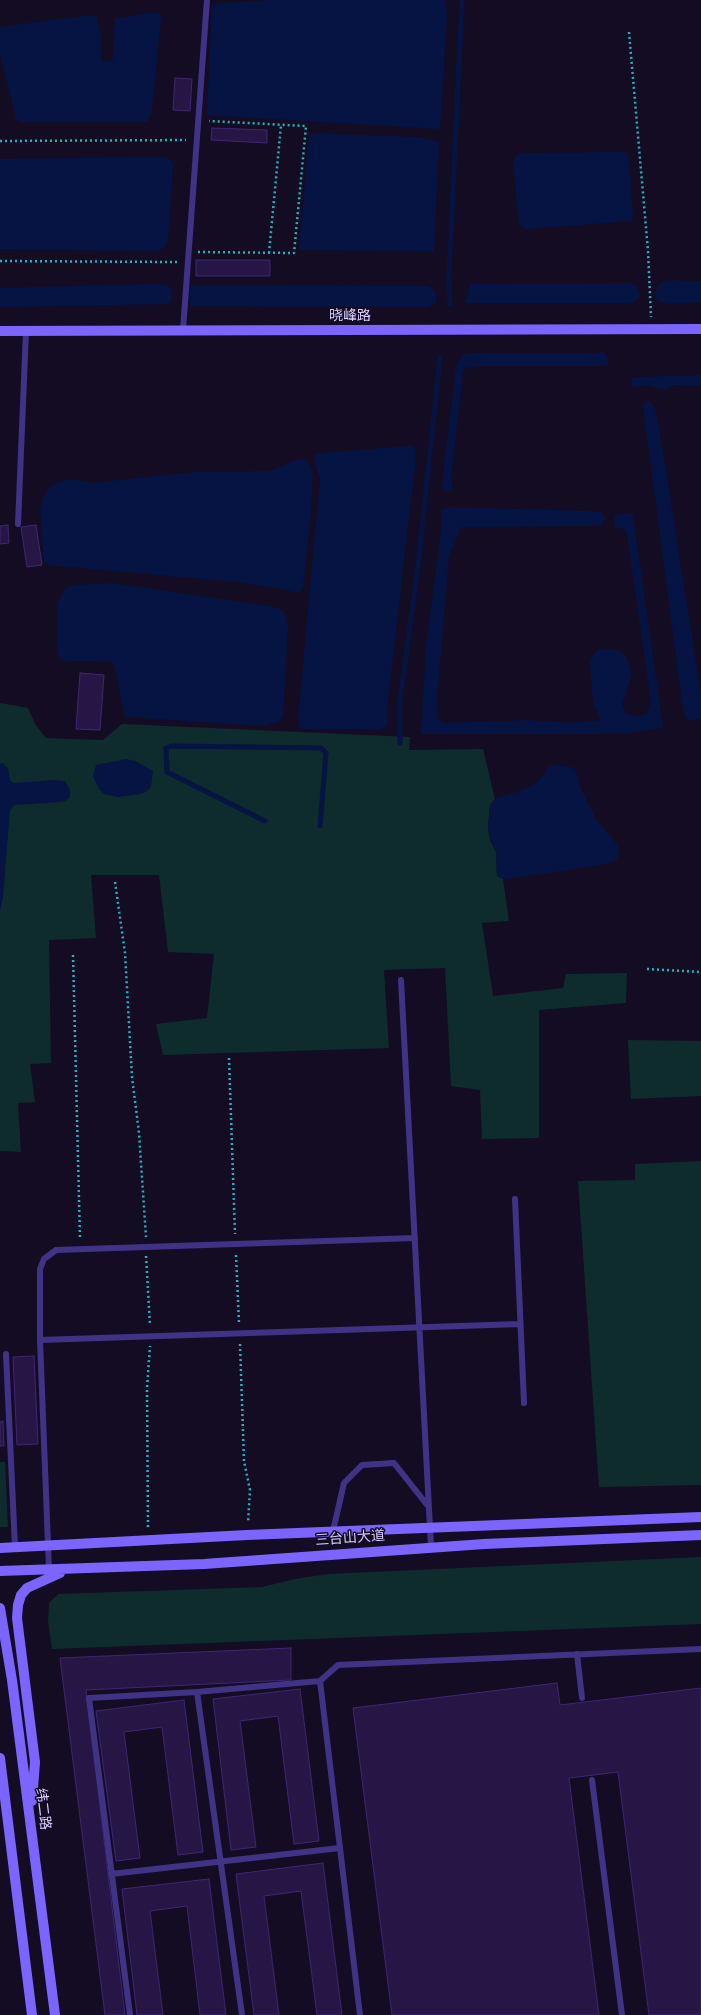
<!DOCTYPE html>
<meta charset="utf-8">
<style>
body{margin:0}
canvas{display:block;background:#130c23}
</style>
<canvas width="701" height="2015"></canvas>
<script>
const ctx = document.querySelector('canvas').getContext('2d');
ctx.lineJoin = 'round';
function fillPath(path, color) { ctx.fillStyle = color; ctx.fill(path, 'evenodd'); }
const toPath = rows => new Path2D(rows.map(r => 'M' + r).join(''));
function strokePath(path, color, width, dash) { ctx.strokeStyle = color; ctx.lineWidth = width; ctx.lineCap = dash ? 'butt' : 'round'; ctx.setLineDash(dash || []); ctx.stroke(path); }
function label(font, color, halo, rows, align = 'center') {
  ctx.font = font + ' Inter,"Noto Sans SC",sans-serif'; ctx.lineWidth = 3; ctx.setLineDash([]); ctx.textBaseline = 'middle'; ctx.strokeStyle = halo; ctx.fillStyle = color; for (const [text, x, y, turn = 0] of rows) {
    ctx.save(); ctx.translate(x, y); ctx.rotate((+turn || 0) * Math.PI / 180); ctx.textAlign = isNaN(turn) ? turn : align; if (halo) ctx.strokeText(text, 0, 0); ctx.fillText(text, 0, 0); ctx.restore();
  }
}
const green = toPath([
 [0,703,28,708,35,724,46,738,103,740,122,724,410,737,409,750,483,749,495,799,490,805,488,828,490,840,496,852,497,876,503,879,509,921,482,923,493,996,563,988,566,974,627,973,626,1003,539,1010,539,1138,482,1139,480,1090,451,1086,445,968,384,970,389,1048,163,1055,156,1024,207,1018,214,954,168,952,159,875,91,875,96,938,49,940,51,1063,30,1064,35,1102,18,1103,21,1152,0,1151],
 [628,1040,701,1041,701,1096,631,1099],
 [701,1161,701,1485,599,1487,578,1181,635,1180,635,1164],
 [0,1462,5,1462,8,1527,0,1527],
 [701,1557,701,1624,52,1649,48,1621,49,1603,58,1594,262,1587,295,1579,328,1574]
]);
const water = toPath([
 [270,0,445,0,447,15,440,129,207,115,212,6,220,3],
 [154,12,160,14,161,17,152,108,151,116,147,122,20,122,16,119,0,54,0,27,89,15,97,16,101,36,101,57,103,62,108,62,113,59,115,19],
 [309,133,417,137,439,142,434,251,299,250],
 [621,152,627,153,629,160,633,214,631,221,527,229,519,224,513,163,515,156,524,153],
 [164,157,171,160,173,165,168,241,164,248,156,251,0,249,0,159],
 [668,280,701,281,701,302,669,304,658,301,655,295,656,289,659,284],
 [630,283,637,287,640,294,638,300,631,303,466,303,470,284],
 [158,284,167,285,171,288,172,300,166,304,0,307,0,288],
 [194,285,429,286,435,291,437,300,435,304,427,307,190,306,190,286],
 [603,351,609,360,607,365,601,366,480,366,465,368,463,372,451,478,453,488,448,492,445,492,442,485,456,365,463,355,469,353,596,353],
 [701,375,701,386,673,385,666,389,656,388,650,385,634,387,630,385,633,378,640,377],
 [647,402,652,403,657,414,701,695,701,719,692,721,686,717,683,710,643,406],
 [408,446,415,448,416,456,387,710,388,721,386,727,379,729,305,729,299,727,298,719,320,479,313,456,321,453],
 [303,459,308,462,313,473,311,512,303,587,302,590,296,593,283,589,238,582,48,565,44,561,40,508,43,498,50,487,63,481,74,479,90,483,197,472,271,471,296,460],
 [448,507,587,511,601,512,605,518,602,524,594,526,461,527,449,557,437,698,437,717,440,720,444,723,527,720,571,723,601,720,593,703,590,663,593,655,599,650,609,649,620,651,626,656,631,671,630,681,622,704,623,708,627,714,639,717,648,712,651,702,627,535,625,530,615,527,614,520,616,515,628,513,632,514,633,517,663,727,629,733,596,734,421,734,426,646,441,531,441,511],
 [112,583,275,607,284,611,288,625,283,716,278,722,263,726,125,717,115,667,110,662,99,661,66,661,58,655,57,646,57,604,65,589,73,585],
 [126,759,135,761,153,771,151,787,146,792,140,794,118,797,104,794,99,789,93,776,96,765],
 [0,763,3,763,8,768,10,780,13,783,54,780,65,781,70,790,70,797,67,800,61,802,15,805,10,810,3,897,0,911],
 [553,765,572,767,576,771,581,789,597,821,617,844,619,852,617,860,601,865,515,878,503,879,497,876,496,852,490,840,488,828,490,805,495,799,523,790,534,784,540,780,547,768]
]);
const stream = toPath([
 [450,304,449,274,462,0],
 [400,743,400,700,418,566,440,358],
 [265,821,167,772,166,748,172,746,321,748,326,753,320,826]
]);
const building = toPath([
 [175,78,192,79,190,111,173,110,175,78],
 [212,128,267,130,267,143,211,140,212,128],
 [196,260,270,260,270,276,196,276,196,260],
 [8,525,9,543,0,544,0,526,8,525],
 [36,525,42,565,27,567,21,527,36,525],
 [80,673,104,675,100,730,76,729,80,673],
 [34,1356,38,1444,17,1445,13,1357,34,1356],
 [3,1421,4,1446,0,1446,0,1422,3,1421],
 [291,1648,291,1680,86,1690,125,2015,105,2015,60,1658,291,1648],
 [557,1683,560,1705,701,1688,701,2015,649,2015,618,1772,569,1778,599,2015,392,2015,353,1708,557,1683],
 [300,1689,319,1841,294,1844,278,1716,240,1721,256,1847,231,1850,213,1699,300,1689],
 [184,1700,203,1852,178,1855,162,1727,124,1732,140,1858,116,1861,96,1711,184,1700],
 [323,1863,342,2015,317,2015,301,1891,264,1896,279,2015,254,2015,236,1874,323,1863],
 [209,1879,226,2015,200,2015,187,1906,150,1911,163,2015,137,2015,122,1889,209,1879]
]);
const path = toPath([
 [629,32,648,251,651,317],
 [0,141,186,140],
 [198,252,294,253,306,126,209,121],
 [269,253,281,125],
 [0,261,177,262],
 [115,882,125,953,132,1077,139,1133,146,1237],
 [73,955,80,1239],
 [647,969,701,972],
 [229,1058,235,1234],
 [236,1255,239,1323],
 [146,1256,150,1325],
 [240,1344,244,1461,250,1490,248,1523],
 [148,1527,147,1388,150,1346]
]);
const lane = toPath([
 [183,330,207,0],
 [18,524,26,331],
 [401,980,431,1547],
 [515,1199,524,1403],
 [40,1340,520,1324],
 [6,1354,15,1547],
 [333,1531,344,1483,362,1465,394,1463,428,1506],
 [49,1570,40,1340,40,1269,44,1259,56,1250,415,1238],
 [577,1654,582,1698],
 [320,1681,360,2015],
 [197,1692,242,2015],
 [592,1780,622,2015],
 [111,1874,340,1848],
 [130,2015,89,1698,197,1692,320,1681,338,1665,701,1649]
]);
const secondary = toPath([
 [0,331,701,329],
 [0,1548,247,1535,701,1517],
 [0,1571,204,1564,484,1544,701,1535],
 [0,1608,12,1680,55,2015],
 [0,1758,32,2015],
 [32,1801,35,1762,17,1618,18,1605,21,1595,27,1588,60,1573]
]);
const streetNames = [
 ["晓峰路",350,316],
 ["三台山大道",350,1538,-4],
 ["纬二路",43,1809,83]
];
fillPath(green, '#0e2b2d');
fillPath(water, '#051442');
strokePath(stream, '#051442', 5);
fillPath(building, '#261645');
strokePath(building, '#3f2673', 1);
strokePath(path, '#24b3bd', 2.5, [2, 3]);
strokePath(lane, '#403386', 6);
strokePath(secondary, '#7c65ff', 10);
label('14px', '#d9ceff', '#130c23', streetNames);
</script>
